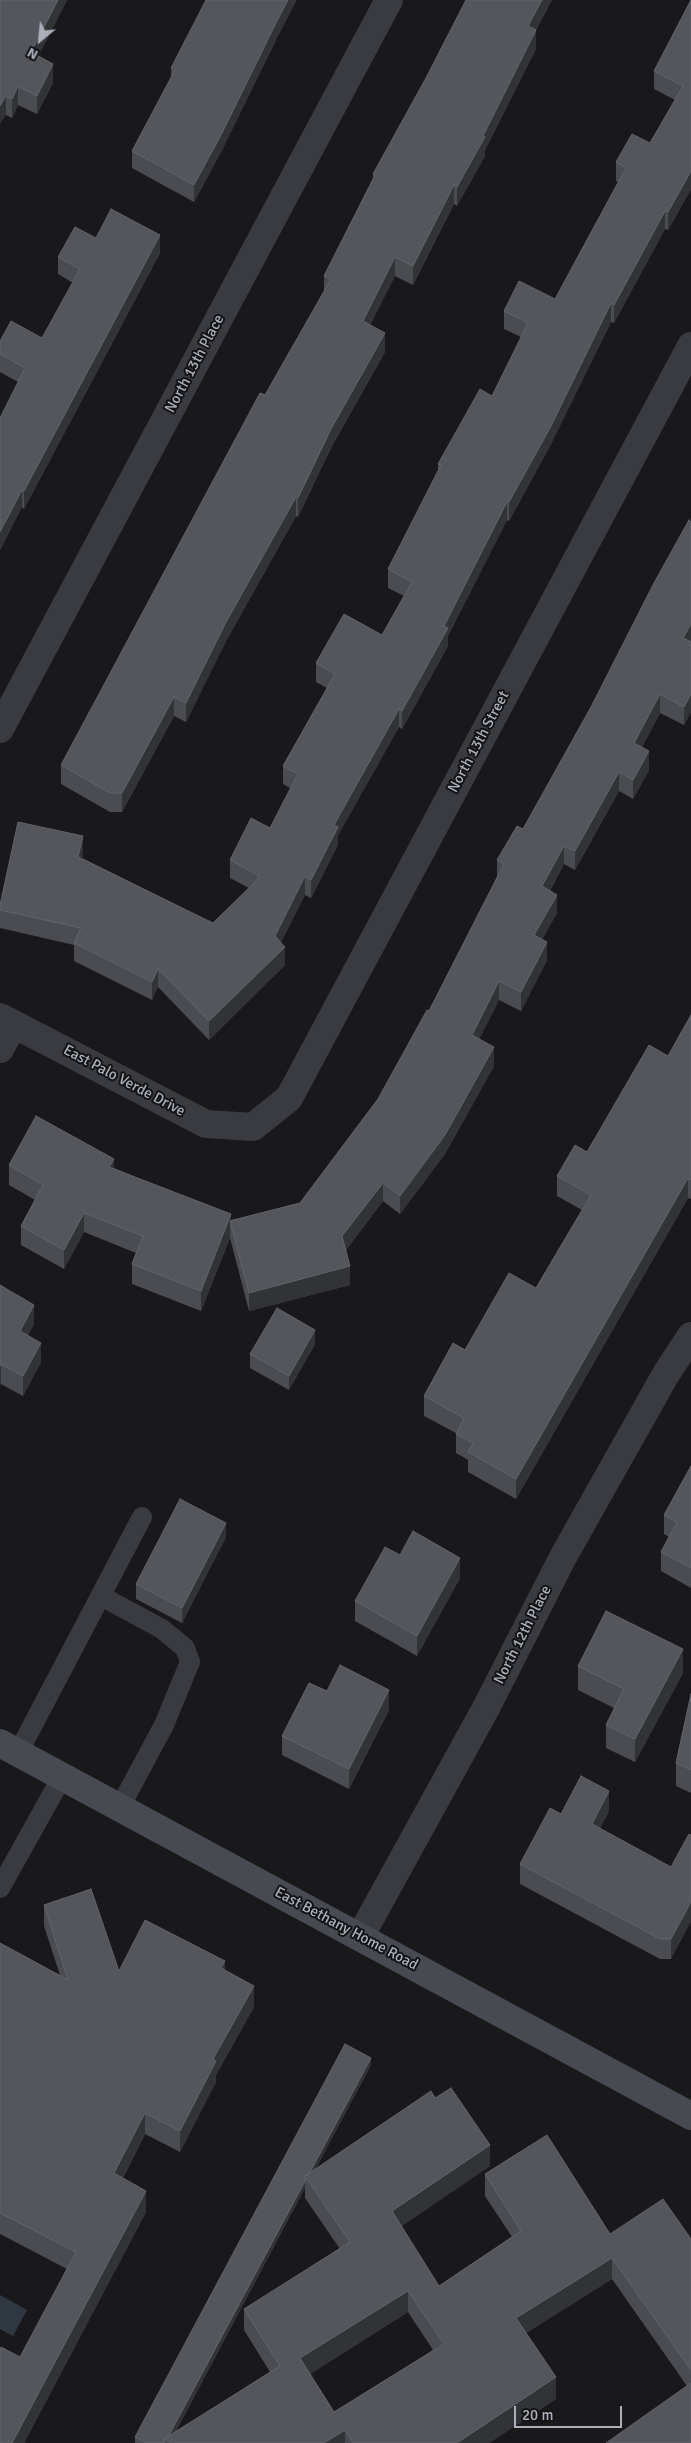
<!DOCTYPE html>
<style>
body{margin:0}
#map{position:relative;width:691px;height:2443px;overflow:hidden;background:#19191c;font-family:Signika,sans-serif}
canvas{display:block}
.north{position:absolute;left:15px;top:15px;width:50px;height:50px;-webkit-text-stroke:4px #141417;paint-order:stroke;rotate:208deg;font-size:14px;font-weight:700;line-height:20px;text-align:center;color:#acb0bb}
.north::after{content:'';display:block;margin:auto;width:18px;height:22px;background:#acb0bb;clip-path:polygon(50% 0,100% 100%,50% 72%,0 100%)}
.scale{position:absolute;left:514px;top:2406px;width:108px;height:22px;box-sizing:border-box;border:2px solid #acb0bb;border-top:0;padding-left:6px;font-size:15px;line-height:18px;white-space:nowrap;color:#acb0bb;-webkit-text-stroke:4px #141417;paint-order:stroke}
</style>
<div id="map">
<canvas width="691" height="2443"></canvas>
<div class="north">N</div>
<div class="scale">20 m</div>
</div>
<script>
const ctx = document.querySelector('canvas').getContext('2d');
ctx.lineJoin = 'round';
function fillPath(path, color) { ctx.fillStyle = color; ctx.fill(path, 'evenodd'); }
const toPath = rows => new Path2D(rows.map(r => 'M' + r).join(''));
function strokePath(path, color, width, dash) { ctx.strokeStyle = color; ctx.lineWidth = width; ctx.lineCap = dash ? 'butt' : 'round'; ctx.setLineDash(dash || []); ctx.stroke(path); }
function label(font, color, halo, rows, align = 'center') {
  ctx.font = font + ' Signika,sans-serif'; ctx.lineWidth = 4; ctx.setLineDash([]); ctx.textBaseline = 'middle'; ctx.strokeStyle = halo; ctx.fillStyle = color; for (const [text, x, y, turn = 0] of rows) {
    ctx.save(); ctx.translate(x, y); ctx.rotate((+turn || 0) * Math.PI / 180); ctx.textAlign = isNaN(turn) ? turn : align; if (halo) ctx.strokeText(text, 0, 0); ctx.fillText(text, 0, 0); ctx.restore();
  }
}
const water = toPath([
 [0,2295,27,2310,13,2336,0,2329]
]);
const service = toPath([
 [101,1596,162,1629,185,1648,190,1662,164,1725,120,1807],
 [18,1753,142,1517],
 [0,1888,62,1777]
]);
const minor = toPath([
 [0,729,389,0],
 [0,1017,206,1124,253,1127,289,1098,691,346],
 [0,1049,14,1024],
 [360,1937,486,1708,563,1557,666,1374,691,1336]
]);
const secondary = toPath([
 [0,1743,691,2116]
]);
const wall = toPath([
 [0,0,67,0,38,56,53,83,37,114,18,105,12,118,6,115],
 [466,0,552,0,536,30,536,49,485,150,485,156,457,206,454,204,413,285,395,276,370,325,385,352,331,448,298,517,296,516,225,643,186,722,174,716,122,812,110,812,61,784,61,765,265,395,324,292,324,276,373,180,373,174,426,78],
 [691,0,691,189,668,230,665,229,614,323,611,322,550,446,509,521,507,520,448,636,448,646,402,729,399,727,338,835,338,845,311,898,305,895,281,942,285,965,209,1040,158,987,152,1000,74,961,74,945,0,928,0,905,83,855,82,858,213,923,249,888,230,878,230,860,270,828,290,788,283,784,283,766,327,688,316,682,316,663,382,635,404,596,388,588,388,569,438,472,438,464,492,396,521,337,504,329,504,311,555,299,618,182,616,181,616,162,650,143,675,100,654,89,654,71],
 [276,40,221,152,194,202,132,168,132,151,171,78,171,68],
 [96,238,160,253,24,509,22,507,0,550,0,418,18,382,0,372,0,341,42,338,73,283,58,274,58,257],
 [691,522,691,712,684,725,660,713,642,747,649,770,633,799,619,791,575,870,564,864,550,891,557,913,542,939,547,960,521,1011,499,1000,479,1039,494,1066,445,1154,400,1214,383,1201,346,1250,350,1285,249,1311,230,1238,201,1311,132,1284,132,1264,136,1253,84,1232,64,1269,21,1245,21,1226,35,1200,9,1185,9,1165,114,1168,231,1220,300,1203,378,1099,429,1011,497,877,497,860,523,829,591,707],
 [691,1015,691,1199,688,1198,516,1499,468,1472,468,1460,456,1453,456,1433,424,1416,424,1396,465,1350,536,1288,582,1210,557,1196,557,1176,587,1152,668,1056],
 [0,1285,34,1324,28,1335,41,1362,23,1396,1,1384],
 [315,1344,289,1390,250,1368,250,1354],
 [691,1466,691,1588,661,1571,661,1552,669,1537,664,1534,664,1515],
 [226,1537,182,1623,136,1599,136,1584],
 [460,1578,417,1656,355,1621,355,1601],
 [578,1666,683,1673,635,1762,606,1748,606,1725,614,1708,578,1690],
 [327,1691,389,1710,349,1789,282,1755,282,1736],
 [691,1694,691,1793,676,1786,676,1763],
 [609,1811,600,1828,671,1867,689,1834,671,1959,660,1959,520,1884,520,1864,561,1814],
 [44,1905,119,1971,225,1970,254,2007,216,2075,216,2082,180,2152,145,2134,123,2178,146,2212,24,2443,0,2443,20,2357,67,2269,0,2234,0,1943,60,1975,44,1926],
 [371,2065,315,2170,435,2098,490,2166,401,2226,439,2286,512,2237,485,2196,485,2174,610,2234,691,2239,691,2443,687,2386,612,2279,526,2333,556,2399,489,2443,135,2443,135,2437],
 [305,2188,305,2198,340,2249,244,2309,244,2330,270,2372,176,2431],
 [408,2312,433,2350,334,2412,310,2374]
]);
const shadedWall = toPath([
 [58,0,67,0,31,71,31,52],
 [288,0,297,0,276,40,221,152,194,202,194,185],
 [542,0,552,0,528,45,528,26],
 [536,30,536,49,485,150,485,156,457,206,457,187],
 [53,64,53,83,37,114,37,96],
 [18,86,18,105,12,118,12,99],
 [6,96,6,115,0,124,0,106],
 [691,171,691,189,668,230,668,212],
 [454,185,454,204,413,285,413,266],
 [665,211,665,229,614,323,614,305],
 [160,235,160,253,24,509,24,491],
 [395,257,395,276,363,339,363,321],
 [611,303,611,322,550,446,509,521,509,502],
 [385,333,385,352,331,448,298,517,298,498,331,429],
 [22,490,22,507,0,550,0,532],
 [296,497,296,516,225,643,186,722,186,703,225,624],
 [507,502,507,520,448,636,448,646,402,729,402,711,444,626],
 [691,624,691,642,683,638],
 [660,694,660,713,634,762,634,743],
 [691,694,691,712,684,725,684,707],
 [174,697,174,716,122,812,122,793],
 [399,709,399,727,338,835,338,845,311,898,311,880,334,825],
 [649,751,649,770,633,799,633,780],
 [619,772,619,791,575,870,575,851],
 [83,836,83,855,78,875,78,857],
 [564,846,564,864,542,905,542,886],
 [305,876,305,895,275,954,275,936],
 [557,895,557,913,534,954,534,935],
 [547,942,547,960,521,1011,521,992],
 [285,947,285,965,209,1040,209,1021],
 [158,969,158,987,152,1000,152,982],
 [499,981,499,1000,472,1054,472,1035],
 [494,1047,494,1066,445,1154,400,1214,400,1196],
 [114,1159,114,1178,109,1167],
 [688,1178,688,1198,516,1499,516,1479],
 [383,1183,383,1201,342,1255,342,1236],
 [84,1213,84,1232,64,1269,64,1250],
 [231,1214,231,1226,230,1221,230,1238,201,1311,201,1291],
 [350,1266,350,1285,249,1311,249,1293],
 [34,1305,34,1324,20,1350,20,1331],
 [315,1330,315,1344,289,1390,289,1376],
 [41,1343,41,1362,23,1396,23,1376],
 [1,1364,1,1384,0,1386,0,1366],
 [226,1523,226,1537,182,1623,182,1608],
 [460,1558,460,1578,417,1656,417,1636],
 [683,1649,683,1673,635,1762,635,1739],
 [389,1690,389,1710,349,1789,349,1769],
 [609,1791,609,1811,592,1844,592,1824],
 [691,1902,691,1922,671,1959,671,1939],
 [225,1961,225,1982,221,1968],
 [254,1986,254,2007,216,2075,216,2082,180,2152,180,2131,213,2059],
 [371,2058,371,2065,309,2181,307,2178],
 [145,2113,145,2134,114,2195,114,2173],
 [490,2145,490,2166,392,2233,392,2211],
 [305,2181,305,2188,170,2442,167,2440],
 [146,2191,146,2212,24,2443,12,2443],
 [612,2258,612,2279,516,2339,516,2318],
 [408,2291,408,2312,300,2380,300,2358],
 [556,2377,556,2399,489,2443,457,2443],
 [345,2430,345,2443,324,2443]
]);
const building = toPath([
 [0,0,58,0,31,52,53,64,37,96,18,86,12,99,6,96,0,106,0,0],
 [206,0,288,0,276,23,221,135,194,185,132,151,175,70,171,68,206,0],
 [466,0,542,0,528,26,536,30,483,136,485,137,457,187,454,185,413,266,395,257,363,321,385,333,331,429,298,498,296,497,225,624,186,703,174,697,122,793,110,793,61,765,260,393,265,395,331,279,324,276,375,175,373,174,426,78,466,0],
 [691,0,691,171,668,212,665,211,614,305,611,303,550,428,509,502,507,502,444,626,448,628,402,711,399,709,334,825,338,827,311,880,305,876,275,936,285,947,209,1021,158,969,152,982,74,943,81,928,0,910,0,905,18,822,83,836,78,857,213,923,257,880,259,876,230,860,251,818,270,828,298,774,283,766,335,674,316,663,344,614,382,635,412,582,388,569,441,465,438,464,480,389,492,396,528,323,504,311,519,281,555,299,626,168,616,162,632,134,650,143,683,86,654,71,691,0],
 [111,209,160,235,24,491,22,490,0,532,0,418,25,368,0,354,0,341,11,321,42,338,80,269,58,257,75,227,96,238,111,209],
 [689,520,691,522,691,624,683,638,691,642,691,694,684,707,660,694,634,743,649,751,633,780,619,772,575,851,564,846,542,886,557,895,534,935,547,942,521,992,499,981,472,1035,494,1047,445,1135,400,1196,383,1183,342,1236,350,1266,249,1293,230,1221,300,1203,378,1099,427,1010,429,1011,504,864,497,860,517,826,523,829,591,707,654,583,689,520],
 [691,1015,691,1180,688,1178,516,1479,468,1452,473,1443,456,1434,464,1418,424,1396,453,1343,465,1350,509,1273,536,1288,591,1195,557,1176,575,1145,587,1152,649,1045,668,1056,691,1015],
 [36,1116,114,1159,109,1167,231,1214,201,1291,132,1264,143,1236,84,1213,64,1250,21,1226,43,1185,9,1165,36,1116],
 [0,1285,34,1305,20,1331,41,1343,23,1376,1,1364,0,1366,0,1285],
 [277,1308,315,1330,289,1376,250,1354,277,1308],
 [691,1466,691,1568,661,1552,677,1522,664,1515,691,1466],
 [180,1499,226,1523,182,1608,136,1584,180,1499],
 [413,1531,460,1558,417,1636,355,1601,385,1547,400,1555,413,1531],
 [606,1611,683,1649,635,1739,606,1725,624,1689,578,1666,606,1611],
 [340,1665,389,1690,349,1769,282,1736,309,1683,327,1691,340,1665],
 [691,1694,691,1770,676,1763,691,1694],
 [581,1776,609,1791,592,1824,671,1867,689,1834,691,1835,691,1902,671,1939,660,1939,520,1864,550,1808,561,1814,581,1776],
 [91,1889,119,1971,145,1920,225,1961,221,1968,254,1986,213,2059,216,2061,180,2131,145,2113,114,2173,146,2191,12,2443,0,2443,0,2349,1,2347,20,2357,76,2252,0,2213,0,1943,68,1980,44,1905,91,1889],
 [345,2044,371,2058,309,2174,305,2176,305,2181,169,2435,164,2439,164,2443,146,2443,135,2437,345,2044],
 [451,2088,490,2145,392,2211,439,2286,521,2231,485,2174,547,2135,610,2234,663,2199,691,2239,691,2370,612,2258,516,2318,556,2377,457,2443,353,2443,345,2430,324,2443,172,2443,164,2439,280,2366,244,2309,350,2242,305,2176,431,2091,435,2098,451,2088],
 [408,2291,444,2344,334,2412,300,2358,408,2291],
 [691,2383,691,2443,606,2443,691,2383]
]);
const streetNames = [
 ["North 13th Place",195,364,-62],
 ["North 13th Street",479,742,-62],
 ["East Palo Verde Drive",124,1081,28],
 ["North 12th Place",523,1635,-63],
 ["East Bethany Home Road",346,1929,28]
];
fillPath(water, '#2f3840');
strokePath(service, '#3a3b41', 20);
strokePath(minor, '#3a3b41', 28);
strokePath(secondary, '#484a51', 28);
fillPath(wall, '#4a4c51');
fillPath(shadedWall, '#323337');
fillPath(building, '#55565c');
strokePath(building, '#62646b', 1);
label('15px', '#acb0bb', '#141417', streetNames);
</script>
